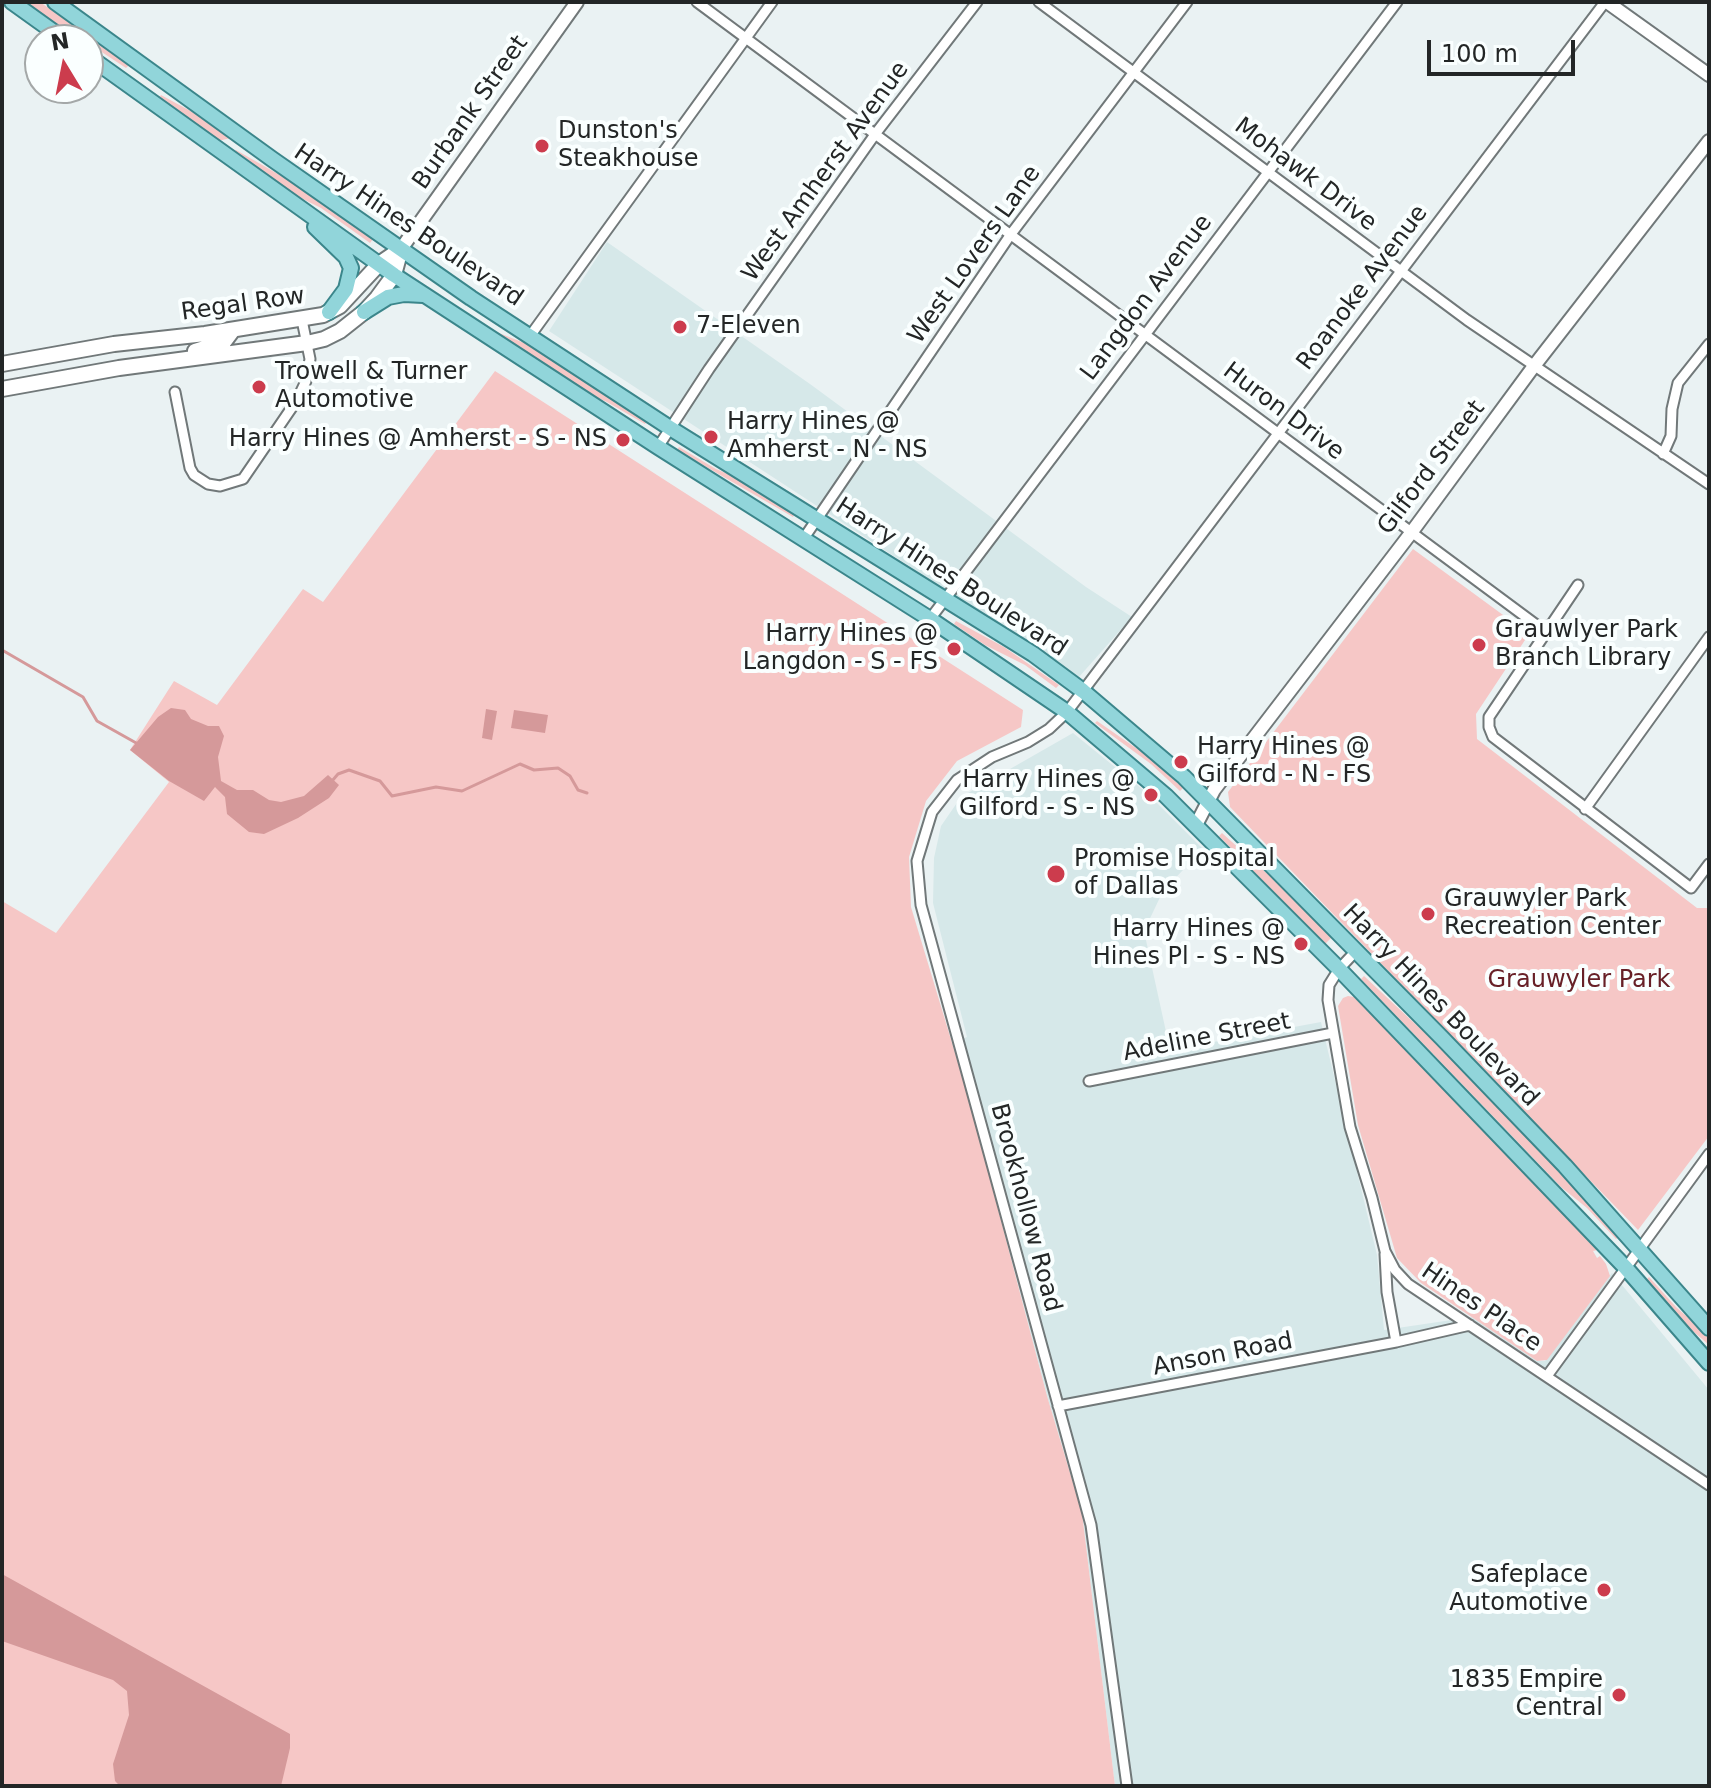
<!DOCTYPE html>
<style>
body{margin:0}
#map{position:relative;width:1711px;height:1788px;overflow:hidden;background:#eaf2f3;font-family:"DejaVu Sans",sans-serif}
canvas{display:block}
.frame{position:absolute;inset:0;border:4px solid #232626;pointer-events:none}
.north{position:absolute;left:24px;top:24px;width:80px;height:80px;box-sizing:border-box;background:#faffff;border:2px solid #a4a8a8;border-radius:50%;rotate:350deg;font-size:22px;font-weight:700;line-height:32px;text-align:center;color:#232626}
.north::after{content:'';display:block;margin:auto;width:28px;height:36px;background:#cc3c4d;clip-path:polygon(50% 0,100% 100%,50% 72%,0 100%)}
.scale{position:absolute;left:1427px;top:40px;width:148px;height:36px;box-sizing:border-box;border:4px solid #232626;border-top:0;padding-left:10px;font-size:24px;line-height:28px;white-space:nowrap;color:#232626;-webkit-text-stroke:6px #faffff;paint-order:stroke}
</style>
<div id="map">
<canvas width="1711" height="1788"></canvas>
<div class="frame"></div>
<div class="north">N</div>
<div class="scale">100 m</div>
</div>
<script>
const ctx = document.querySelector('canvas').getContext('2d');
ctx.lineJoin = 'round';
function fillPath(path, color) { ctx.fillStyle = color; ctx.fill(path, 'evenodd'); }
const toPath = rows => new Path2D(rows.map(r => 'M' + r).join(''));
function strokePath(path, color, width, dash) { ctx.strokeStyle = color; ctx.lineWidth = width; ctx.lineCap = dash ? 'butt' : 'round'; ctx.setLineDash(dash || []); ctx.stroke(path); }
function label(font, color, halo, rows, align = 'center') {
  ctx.font = font + ' "DejaVu Sans",sans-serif'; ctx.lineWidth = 8; ctx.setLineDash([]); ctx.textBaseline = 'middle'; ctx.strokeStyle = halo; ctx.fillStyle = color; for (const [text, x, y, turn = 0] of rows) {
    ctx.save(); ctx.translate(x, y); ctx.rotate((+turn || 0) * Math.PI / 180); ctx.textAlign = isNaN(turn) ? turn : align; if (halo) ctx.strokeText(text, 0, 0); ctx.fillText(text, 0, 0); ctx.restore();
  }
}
const built = toPath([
 [607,242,810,384,1086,587,1132,617,1079,677,549,331],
 [1073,733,1147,793,1203,849,1163,891,1144,931,1170,1050,1321,1022,1377,1255,1384,1330,1472,1317,1537,1361,1545,1361,1612,1273,1709,1390,1709,1786,1115,1786,1082,1513,1047,1396,971,1106,951,1043,967,1037,933,903,934,858,941,826,961,797]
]);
const green = toPath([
 [25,2,40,2,129,65,126,68,88,43,88,40,75,37],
 [161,95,207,120,231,138,218,141,159,98],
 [236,150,306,190,373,239,370,243,321,208,293,194,234,152],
 [494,331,532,346,648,419,645,424,607,402,582,391,493,333],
 [495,371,1023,710,1021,727,957,761,926,801,909,857,911,907,971,1106,1047,1396,1082,1513,1115,1786,2,1786,2,901,56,933,169,782,130,750,174,681,217,705,303,589,323,602],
 [679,447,716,469,745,481,795,513,793,517,677,450],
 [1413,549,1529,634,1476,714,1477,739,1697,908,1709,908,1709,1136,1638,1230,1230,807,1228,792],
 [956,621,1004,647,1059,685,1056,688,1025,665,985,645,954,624],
 [1097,721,1146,755,1183,788,1180,791,1151,764,1095,723],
 [1222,833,1271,877,1332,937,1325,944,1219,836],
 [1364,976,1458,1064,1619,1236,1616,1239,1587,1208,1561,1187,1361,979],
 [1348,996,1354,997,1434,1076,1597,1250,1593,1251,1597,1258,1600,1256,1606,1264,1610,1276,1547,1360,1537,1361,1421,1283,1397,1258,1358,1125,1338,1006,1343,998],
 [1649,1277,1676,1307,1700,1328,1709,1339,1709,1345,1687,1326,1646,1280]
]);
const water = toPath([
 [171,708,185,710,191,719,208,726,219,726,224,736,218,757,221,781,237,790,253,790,269,800,281,802,304,796,328,775,339,785,329,798,298,818,264,834,249,832,227,814,225,797,215,787,204,801,169,781,130,750,158,717],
 [486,709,497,711,492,740,482,738],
 [514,710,548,715,545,733,511,728],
 [2,1574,290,1734,290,1748,281,1786,120,1786,115,1781,113,1764,129,1715,127,1691,113,1680,2,1641]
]);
const stream = toPath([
 [2,650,83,697,97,721,138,744],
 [332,781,338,774,349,770,380,781,392,796,436,787,462,791,520,764,534,770,558,768,570,776,578,790,587,793]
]);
const minor = toPath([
 [697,2,1546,632],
 [1039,2,1467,320,1709,484],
 [530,336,772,2],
 [175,392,190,468,194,475,208,484,220,486,243,479,297,400,306,381,310,359,302,320],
 [658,447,709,369,876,133,977,2],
 [1663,454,1671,436,1672,409,1678,383,1709,344],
 [804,538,1011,234,1187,2],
 [1578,585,1489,717,1489,727,1493,737,1691,888,1709,864],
 [930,619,1397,2],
 [1585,809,1709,637],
 [1356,951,1339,969,1329,985,1328,1000,1350,1127,1372,1198,1385,1251,1395,1270,1408,1284,1709,1485],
 [1089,1081,1333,1033],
 [1385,1254,1387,1292,1396,1342],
 [1547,1376,1709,1154],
 [1058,1406,1396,1342,1470,1325],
 [1127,1786,1091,1525,921,905,917,861,932,812,957,780,992,757,1028,742,1049,729,1067,712,1605,2]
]);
const tertiary = toPath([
 [1607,2,1709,75],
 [401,249,577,2],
 [1196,825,1214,790,1411,533,1534,366,1709,141]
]);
const secondary = toPath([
 [195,351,224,342,233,330],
 [2,364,114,344,205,334,323,315,340,306,379,264,401,249],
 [2,389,119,368,307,343,324,339,340,331,364,312,377,298,394,275,401,249]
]);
const primary = toPath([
 [12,2,65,40],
 [55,2,272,159,471,298,670,428,1033,654,1083,691,1184,777,1442,1038,1565,1166,1709,1328],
 [88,56,394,275,658,447,930,619,1067,712,1166,796,1339,969,1625,1267,1709,1363],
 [315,227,346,257,351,268,346,289,329,312],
 [364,312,388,297,404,294,423,295]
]);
const markers = [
 [542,146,8,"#cc3c4d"],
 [680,327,8,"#cc3c4d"],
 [259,387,8,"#cc3c4d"],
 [711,437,8,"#cc3c4d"],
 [623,440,8,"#cc3c4d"],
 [1479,645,8,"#cc3c4d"],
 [954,649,8,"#cc3c4d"],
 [1181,762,8,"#cc3c4d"],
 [1151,795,8,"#cc3c4d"],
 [1056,874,10,"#cc3c4d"],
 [1428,914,8,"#cc3c4d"],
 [1301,944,8,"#cc3c4d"],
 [1604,1590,8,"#cc3c4d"],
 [1619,1695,8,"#cc3c4d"]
];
const streetNames = [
 ["Burbank Street",471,113,-55],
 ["West Amherst Avenue",826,172,-54],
 ["Mohawk Drive",1305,175,37],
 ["Harry Hines Boulevard",408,226,34],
 ["West Lovers Lane",975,255,-55],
 ["Roanoke Avenue",1363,288,-53],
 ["Langdon Avenue",1147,298,-53],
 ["Regal Row",243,305,-8],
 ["Huron Drive",1283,412,37],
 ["Gilford Street",1432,468,-53],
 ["Harry Hines Boulevard",951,578,33],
 ["Harry Hines Boulevard",1440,1006,46],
 ["Adeline Street",1207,1038,-11],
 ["Brookhollow Road",1025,1208,75],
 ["Hines Place",1481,1308,34],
 ["Anson Road",1223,1355,-11]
];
const poiNames = [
 ["Dunston's",558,132],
 ["Steakhouse",558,160],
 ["7-Eleven",696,327],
 ["Trowell & Turner",275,373],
 ["Automotive",275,401],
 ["Harry Hines @",727,423],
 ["Amherst - N - NS",727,451],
 ["Harry Hines @ Amherst - S - NS",607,440,"right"],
 ["Grauwlyer Park",1495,631],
 ["Branch Library",1495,659],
 ["Harry Hines @",938,635,"right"],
 ["Langdon - S - FS",938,663,"right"],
 ["Harry Hines @",1197,748],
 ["Gilford - N - FS",1197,776],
 ["Harry Hines @",1135,781,"right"],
 ["Gilford - S - NS",1135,809,"right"],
 ["Promise Hospital",1074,860],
 ["of Dallas",1074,888],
 ["Grauwyler Park",1444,900],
 ["Recreation Center",1444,928],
 ["Harry Hines @",1285,930,"right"],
 ["Hines Pl - S - NS",1285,958,"right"],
 ["Safeplace",1588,1576,"right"],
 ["Automotive",1588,1604,"right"],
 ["1835 Empire",1603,1681,"right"],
 ["Central",1603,1709,"right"]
];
const parkNames = [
 ["Grauwyler Park",1579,981]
];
fillPath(built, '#d6e8e9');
fillPath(green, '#f6c7c6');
fillPath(water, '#d5999a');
strokePath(stream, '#d5999a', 3);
strokePath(minor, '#717879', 13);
strokePath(tertiary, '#717879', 16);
strokePath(secondary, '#717879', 18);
strokePath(primary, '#3b868b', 18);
strokePath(minor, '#fff', 9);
strokePath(tertiary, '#fff', 12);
strokePath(secondary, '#fff', 14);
strokePath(primary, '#91d5da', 14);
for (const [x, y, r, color] of markers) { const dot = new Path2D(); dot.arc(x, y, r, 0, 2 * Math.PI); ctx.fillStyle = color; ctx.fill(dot); strokePath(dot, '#faffff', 3); }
label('24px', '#232626', '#faffff', streetNames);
label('24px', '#232626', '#faffff', poiNames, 'left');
label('24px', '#672027', '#faffff', parkNames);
</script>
